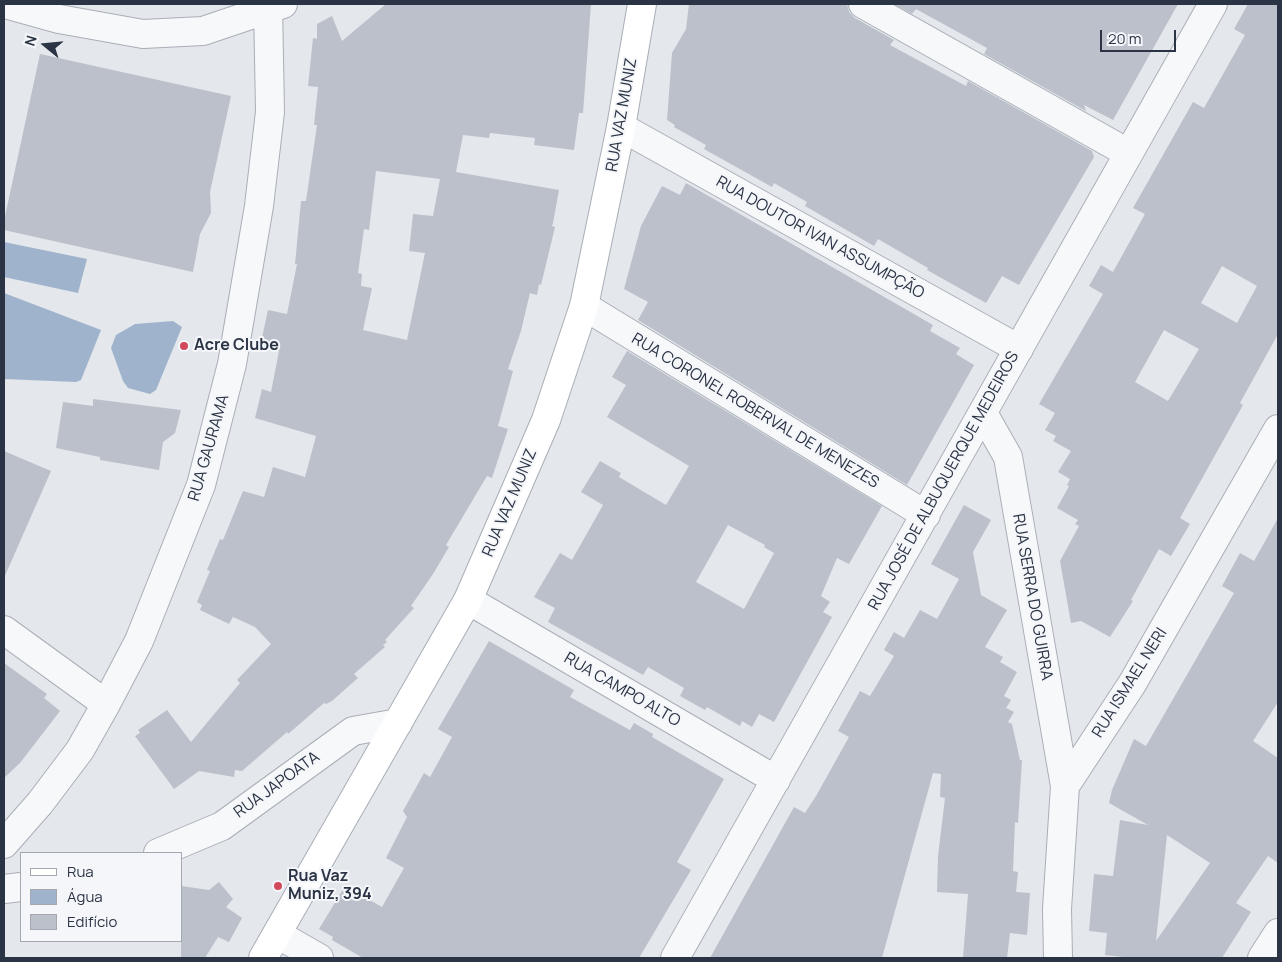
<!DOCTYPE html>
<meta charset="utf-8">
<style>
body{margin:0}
#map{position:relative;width:1282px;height:962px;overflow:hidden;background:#e4e7ec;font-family:Manrope,sans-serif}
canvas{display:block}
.frame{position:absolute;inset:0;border:5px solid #2b3445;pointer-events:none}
.legend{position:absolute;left:20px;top:852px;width:162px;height:90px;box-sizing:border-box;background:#f4f6f9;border:1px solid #a4a8b1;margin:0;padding:6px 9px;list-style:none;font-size:15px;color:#2b3445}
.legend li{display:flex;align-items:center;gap:10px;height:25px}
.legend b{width:25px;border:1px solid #a4a8b1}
.north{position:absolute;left:20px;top:20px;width:50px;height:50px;-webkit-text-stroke:4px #f4f6f9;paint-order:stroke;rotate:287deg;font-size:14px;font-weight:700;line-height:20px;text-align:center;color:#2b3445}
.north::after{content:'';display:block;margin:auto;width:18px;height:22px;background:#2b3445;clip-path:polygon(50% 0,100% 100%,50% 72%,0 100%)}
.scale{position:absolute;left:1100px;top:30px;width:76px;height:22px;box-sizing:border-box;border:2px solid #2b3445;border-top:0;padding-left:6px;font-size:15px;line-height:18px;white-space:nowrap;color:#2b3445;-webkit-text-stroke:4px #f4f6f9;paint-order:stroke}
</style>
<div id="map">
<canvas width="1282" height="962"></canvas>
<div class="frame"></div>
<ul class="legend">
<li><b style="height:6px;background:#fff"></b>Rua</li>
<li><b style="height:14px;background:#9fb4cc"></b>Água</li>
<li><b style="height:14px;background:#bbc0ca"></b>Edifício</li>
</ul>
<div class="north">N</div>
<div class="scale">20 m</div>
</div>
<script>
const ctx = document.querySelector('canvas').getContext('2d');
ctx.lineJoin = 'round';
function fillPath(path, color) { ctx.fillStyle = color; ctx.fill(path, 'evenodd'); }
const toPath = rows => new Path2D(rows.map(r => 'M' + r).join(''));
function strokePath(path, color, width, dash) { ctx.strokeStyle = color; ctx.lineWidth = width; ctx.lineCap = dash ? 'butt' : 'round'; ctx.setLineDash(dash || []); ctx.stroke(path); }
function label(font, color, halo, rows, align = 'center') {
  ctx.font = font + ' Manrope,sans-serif'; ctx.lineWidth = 4; ctx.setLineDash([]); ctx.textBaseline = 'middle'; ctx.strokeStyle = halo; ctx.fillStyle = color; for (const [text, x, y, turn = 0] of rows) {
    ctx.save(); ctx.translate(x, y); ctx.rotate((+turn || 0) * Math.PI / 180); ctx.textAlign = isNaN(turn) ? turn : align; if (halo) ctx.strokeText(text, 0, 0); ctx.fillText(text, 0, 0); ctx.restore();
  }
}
const water = toPath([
 [4,242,87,259,78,293,4,277],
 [4,293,101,330,81,380,76,382,4,379],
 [173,321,182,327,156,390,150,394,128,388,123,381,111,348,116,335,135,324]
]);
const building = toPath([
 [386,4,591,4,583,113,579,113,574,150,534,145,535,138,490,133,489,138,463,135,456,172,559,190,553,223,552,226,555,227,541,285,539,284,537,295,530,293,521,331,508,369,513,371,498,426,508,429,492,478,487,476,446,545,449,547,433,574,411,606,414,608,385,640,387,642,383,645,385,647,354,674,358,678,332,701,326,704,324,703,288,734,287,732,242,771,235,770,234,777,199,771,174,789,135,736,140,733,138,730,167,710,191,742,240,683,237,680,271,644,255,627,233,617,229,624,200,610,202,605,197,602,210,571,207,570,220,539,223,540,243,491,264,497,273,467,305,477,316,436,255,418,262,389,271,392,279,351,260,347,268,310,287,314,297,264,295,264,301,201,306,201,317,125,314,125,318,87,308,86,313,38,317,39,317,24,332,16,342,41],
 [376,171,440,179,433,216,413,214,409,251,425,253,407,340,363,330,372,288,361,286,362,274,358,273,364,229,369,230],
 [689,4,847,4,849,12,855,18,894,40,890,45,966,86,968,81,1092,151,1094,157,1019,285,1002,276,986,303,927,270,928,268,878,239,874,246,805,206,807,202,774,183,772,187,704,149,706,145,674,127,675,125,667,120,672,53,686,29],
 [894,4,1178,4,1113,120,1084,105,1086,111,984,54,987,48,916,9,912,14],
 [1248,4,1278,4,1278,334,1240,403,1243,405,1180,518,1190,524,1171,556,1159,549,1131,600,1133,601,1110,637,1081,621,1071,623,1060,561,1079,526,1075,524,1078,520,1057,508,1069,486,1067,485,1070,479,1058,472,1071,451,1053,441,1056,436,1045,430,1055,413,1039,404,1103,294,1089,286,1101,265,1113,272,1145,214,1133,208,1193,102,1204,108,1245,35,1234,29],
 [1222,266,1257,286,1237,323,1201,303],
 [1164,330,1199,349,1168,401,1135,382],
 [40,54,231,96,210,192,211,213,200,234,193,272,4,230,4,221],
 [686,183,933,325,930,331,960,348,956,354,974,365,907,485,638,320,648,302,624,289,641,226,662,186,680,195],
 [627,351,882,506,849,564,837,558,821,596,830,602,823,612,832,617,774,722,759,714,752,727,742,721,740,726,707,707,705,710,680,696,684,688,648,667,643,675,548,622,555,608,534,597,560,553,572,560,603,505,581,492,600,461,621,473,619,477,666,505,689,466,607,417,626,385,612,377],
 [728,525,765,545,764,547,774,553,744,609,696,582],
 [93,399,181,410,175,433,163,442,159,470,100,460,100,457,56,448,63,402,93,406],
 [4,451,51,471,4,578],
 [964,505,991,520,973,552,981,595,1007,610,985,647,1003,657,1000,662,1017,672,1004,696,1011,700,1006,708,1014,712,1008,722,1012,724,1020,760,1022,760,1018,823,1015,822,1013,871,1018,872,1016,892,1030,893,1027,935,1010,933,1007,958,963,958,968,894,937,892,938,856,945,798,940,797,941,774,933,773,882,958,710,958,794,807,805,813,816,796,849,737,838,731,860,691,870,696,894,656,884,650,894,632,904,638,920,610,937,619,959,579,931,564],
 [1278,518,1278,702,1253,741,1278,758,1278,863,1268,856,1236,903,1251,912,1222,958,1132,958,1105,955,1107,933,1089,931,1094,874,1113,876,1120,820,1148,825,1109,803,1112,790,1134,739,1146,746,1234,593,1222,586,1240,553,1254,561],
 [1167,835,1210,863,1156,941],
 [489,641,574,690,570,697,630,730,634,723,653,734,652,737,724,779,677,862,691,870,639,958,363,958,332,940,333,937,319,929,345,886,382,907,404,868,386,858,407,817,403,811,424,773,430,777,452,737,438,729],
 [4,663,47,694,44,698,60,711,20,763,4,778],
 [219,882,233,899,226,907,242,918,229,942,218,937,205,958,181,958,181,886,209,890]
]);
const street = toPath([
 [5,4,59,19,143,34,203,31,283,4],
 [863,4,1128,153],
 [621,127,1019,349],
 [584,306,926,515],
 [983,413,1008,457,1065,786],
 [468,600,776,780],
 [4,630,106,704],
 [4,844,40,803,80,750,106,704,139,641,201,485,232,364,259,206,270,112,268,4],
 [158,853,222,826,353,731,398,723],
 [4,889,21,887],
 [277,934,319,958],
 [675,958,1213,4],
 [1058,958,1057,909,1065,786,1132,684,1278,429],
 [1262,958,1278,933]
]);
const secondary = toPath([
 [263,958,468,600,546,420,584,306,621,127,642,4]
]);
const markers = [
 [184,346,5,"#d1495b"],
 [278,886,5,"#d1495b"]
];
const streetNames = [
 ["RUA VAZ MUNIZ",622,115,-80],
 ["RUA DOUTOR IVAN ASSUMPÇÃO",820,238,29],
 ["RUA CORONEL ROBERVAL DE MENEZES",755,411,31],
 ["RUA GAURAMA",209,448,-74],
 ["RUA JOSÉ DE ALBUQUERQUE MEDEIROS",944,481,-61],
 ["RUA VAZ MUNIZ",510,503,-67],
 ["RUA SERRA DO GUIRRA",1032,597,80],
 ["RUA ISMAEL NERI",1130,683,-58],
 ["RUA CAMPO ALTO",622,690,30],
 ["RUA JAPOATA",277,785,-36]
];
const poiNames = [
 ["Acre Clube",194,346],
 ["Rua Vaz",288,877],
 ["Muniz, 394",288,895]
];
fillPath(water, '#9fb4cc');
fillPath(building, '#bbc0ca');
strokePath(street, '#a9aeb7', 30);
strokePath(secondary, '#a9aeb7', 30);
strokePath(street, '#f7f8fa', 28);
strokePath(secondary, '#fff', 28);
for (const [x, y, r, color] of markers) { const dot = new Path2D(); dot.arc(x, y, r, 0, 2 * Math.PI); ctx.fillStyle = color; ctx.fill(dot); strokePath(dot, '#f4f6f9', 2); }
label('16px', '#2b3445', '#f4f6f9', streetNames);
label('bold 16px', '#2b3445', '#f4f6f9', poiNames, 'left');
</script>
